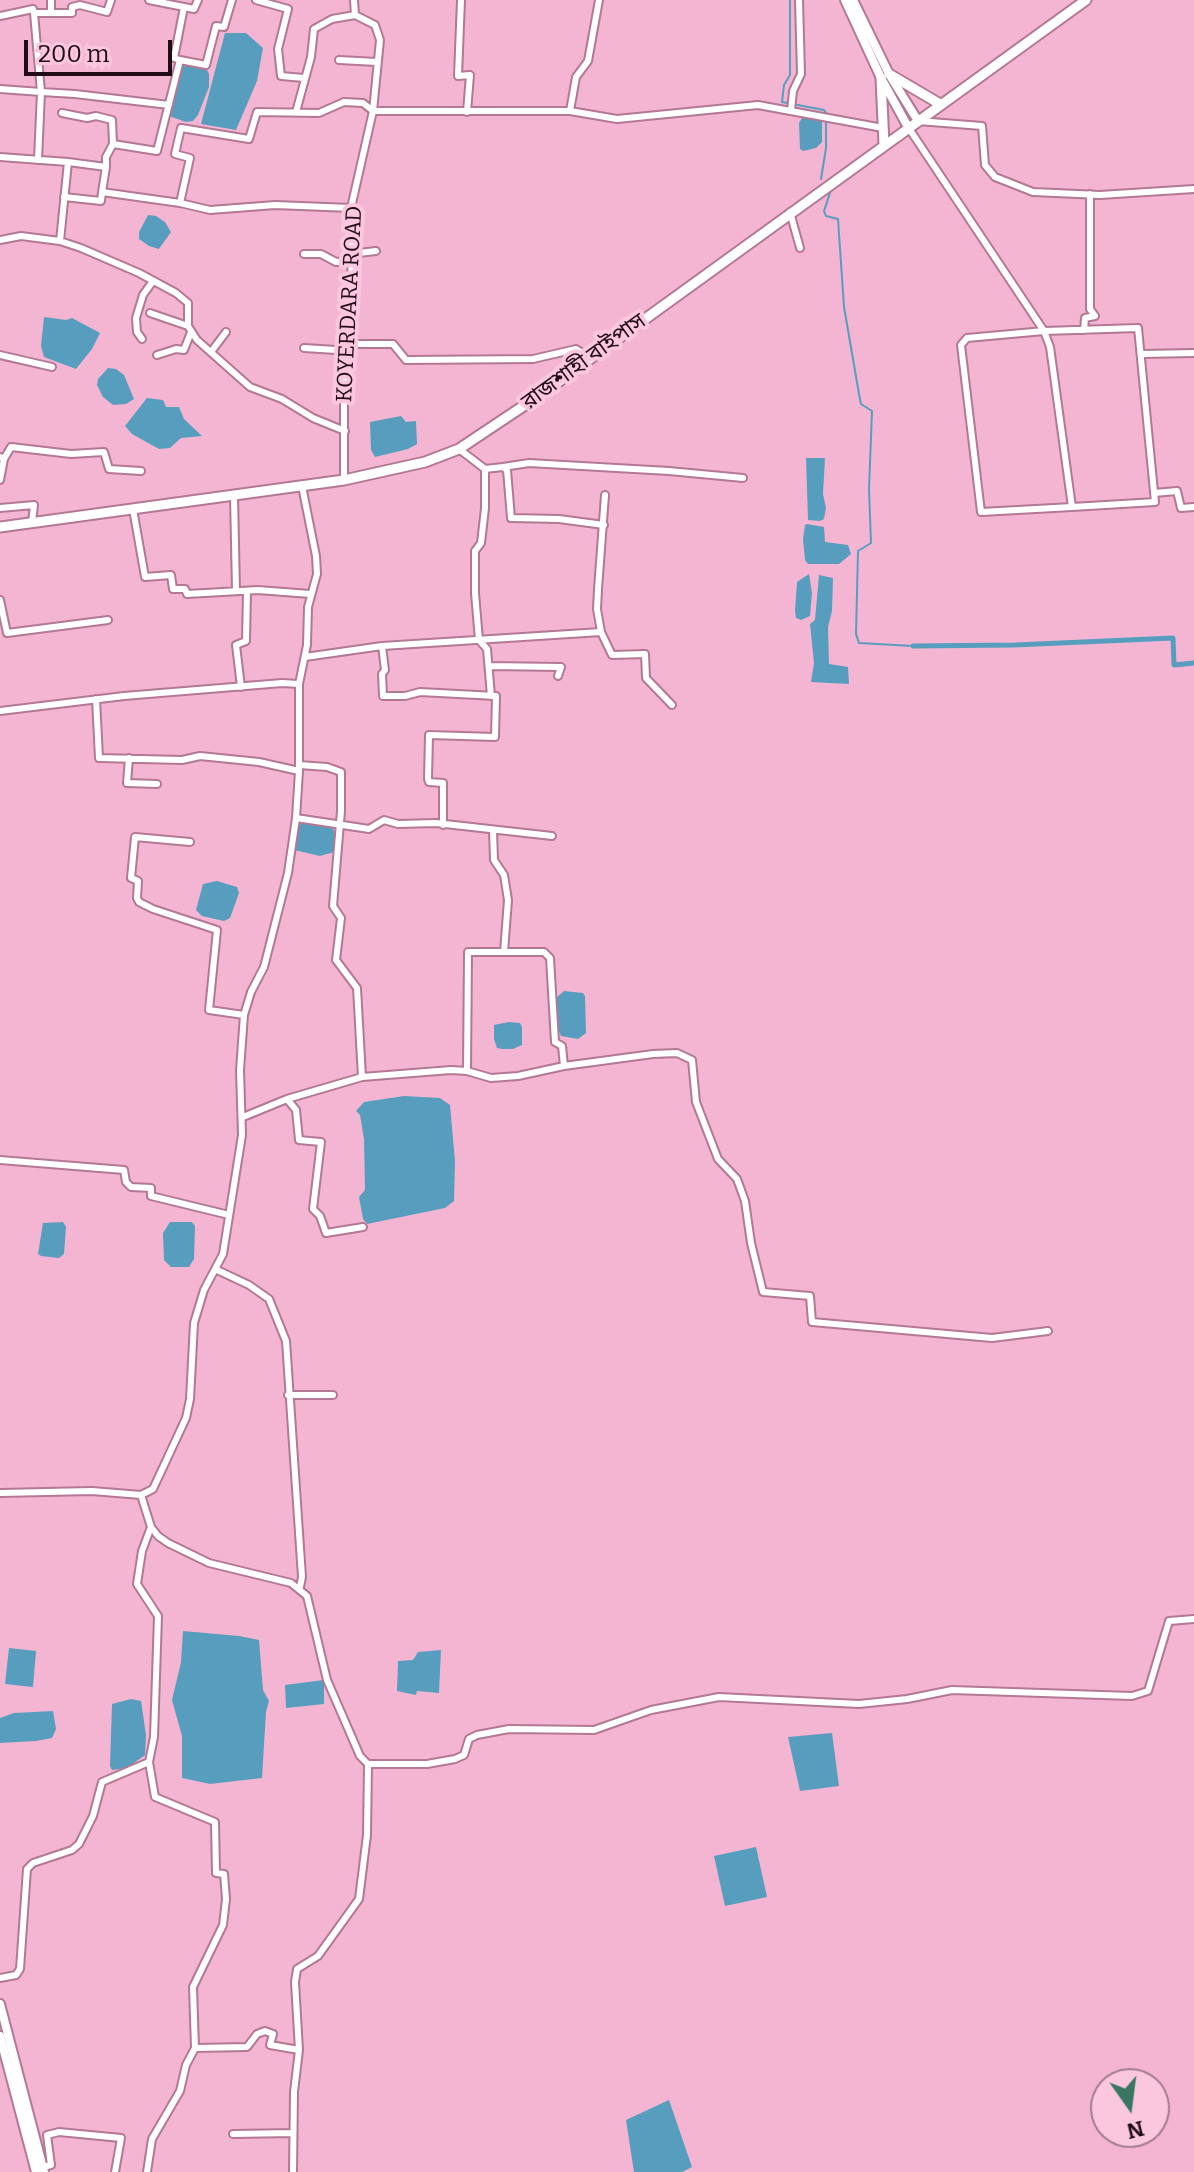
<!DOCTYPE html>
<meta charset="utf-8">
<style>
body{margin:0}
#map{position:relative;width:1194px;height:2172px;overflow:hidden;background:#f4b5d2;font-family:Bitter,serif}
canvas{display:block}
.north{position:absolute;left:1090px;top:2068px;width:80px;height:80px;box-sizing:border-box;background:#fac7de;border:2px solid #a37c8e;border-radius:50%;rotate:166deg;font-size:22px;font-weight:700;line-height:32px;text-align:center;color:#210c17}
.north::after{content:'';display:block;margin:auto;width:28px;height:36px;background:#397762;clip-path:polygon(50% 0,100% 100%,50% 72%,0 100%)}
.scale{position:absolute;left:24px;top:40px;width:148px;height:36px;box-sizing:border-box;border:4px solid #210c17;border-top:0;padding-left:10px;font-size:24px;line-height:28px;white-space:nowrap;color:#210c17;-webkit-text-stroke:6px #fac7de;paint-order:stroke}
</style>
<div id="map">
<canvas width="1194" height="2172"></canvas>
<div class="north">N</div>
<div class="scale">200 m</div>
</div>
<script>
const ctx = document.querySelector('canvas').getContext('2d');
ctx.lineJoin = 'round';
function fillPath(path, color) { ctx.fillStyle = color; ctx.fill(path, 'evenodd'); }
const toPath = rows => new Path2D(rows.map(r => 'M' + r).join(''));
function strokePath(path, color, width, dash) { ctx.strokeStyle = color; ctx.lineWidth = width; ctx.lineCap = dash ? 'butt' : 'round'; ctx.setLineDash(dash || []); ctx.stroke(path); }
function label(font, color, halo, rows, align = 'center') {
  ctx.font = font + ' Bitter,"Noto Sans Bengali",serif'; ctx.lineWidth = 8; ctx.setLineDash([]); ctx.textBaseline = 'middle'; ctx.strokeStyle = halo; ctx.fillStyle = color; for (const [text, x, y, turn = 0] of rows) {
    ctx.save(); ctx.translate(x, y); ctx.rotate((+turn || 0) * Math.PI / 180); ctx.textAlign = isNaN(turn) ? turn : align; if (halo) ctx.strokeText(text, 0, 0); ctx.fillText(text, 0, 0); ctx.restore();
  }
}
const water = toPath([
 [225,33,246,33,263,48,257,81,236,130,201,124],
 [183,61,206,68,209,74,209,87,198,115,193,121,186,122,169,116],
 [805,117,822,121,822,142,816,148,803,151,800,149,799,123,802,118],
 [148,215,156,216,165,222,171,232,159,249,149,246,139,239,139,232],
 [44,317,66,320,72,318,100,333,92,349,76,369,44,357,41,346],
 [108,368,116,369,124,375,134,399,126,404,113,405,103,397,97,385,98,379],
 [147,398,163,400,166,407,179,407,184,419,202,436,181,438,170,448,159,449,132,434,125,426],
 [401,416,406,422,416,421,417,444,408,449,375,457,371,450,370,422],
 [806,458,825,458,823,494,826,508,824,519,820,521,808,520],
 [807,524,824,527,825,542,848,545,851,554,839,564,808,564,805,560,803,539,805,525],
 [809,574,812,593,810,616,801,620,796,618,795,611,797,582],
 [819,575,833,578,832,611,828,627,829,664,848,667,849,684,811,682,814,663,810,624,815,620],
 [304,822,332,825,336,838,334,852,320,856,294,850,297,827],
 [217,881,237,887,239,893,230,918,224,921,202,916,196,910,203,884],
 [564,991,583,993,585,996,586,1033,578,1039,561,1036,556,1024,556,998],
 [509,1022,520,1023,522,1027,522,1045,513,1049,502,1049,497,1048,494,1039,494,1025],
 [404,1096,440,1098,450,1105,455,1161,454,1201,445,1208,367,1224,363,1219,359,1197,365,1190,364,1139,360,1115,356,1111,364,1102],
 [63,1222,66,1227,64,1254,59,1258,41,1256,38,1254,43,1223],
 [170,1222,192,1222,195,1226,194,1259,189,1267,171,1267,164,1260,163,1233],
 [183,1631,239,1636,259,1640,263,1690,269,1701,266,1712,262,1778,210,1784,182,1778,182,1736,172,1700,181,1662],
 [9,1648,36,1651,33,1687,5,1684],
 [441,1650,439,1693,417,1691,416,1695,397,1691,398,1661,413,1660,418,1652],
 [324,1680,324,1704,286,1708,285,1685],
 [131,1699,141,1701,146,1735,145,1755,127,1768,112,1770,110,1766,112,1704],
 [53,1711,56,1729,52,1738,36,1741,0,1743,0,1718,14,1713],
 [832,1733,839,1786,800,1791,788,1737],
 [756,1847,767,1897,725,1906,714,1856],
 [669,2100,692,2167,682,2172,634,2172,626,2120]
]);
const stream = toPath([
 [790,0,790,75,784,85,782,102,824,110,827,114],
 [821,179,826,148,826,120],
 [830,193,824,211,826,216,838,219,844,307,859,394,861,404,872,411,869,489,871,543,858,551,856,634,859,643,913,646]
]);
const canal = toPath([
 [913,646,1015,645,1173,638,1174,665,1194,663]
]);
const minor = toPath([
 [51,0,51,13],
 [149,0,194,9,198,0],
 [256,0,288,9,278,49,281,76,304,78],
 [461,0,458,76,470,75,467,112],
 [34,13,41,92,75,94,169,105],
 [0,16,33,9,34,13,72,13,72,7,80,5,107,12,111,0],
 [180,60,206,65,216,26,224,27,232,0],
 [339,60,377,62],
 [0,89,41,92,38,160],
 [570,111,617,119,758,105,883,128],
 [791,111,793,91,801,74,799,0],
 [296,112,311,57,314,29,332,19,355,15],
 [62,113,87,118,96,116,112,120,113,144],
 [918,121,982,126,985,165,995,177,1033,192,1100,195,1194,189],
 [908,127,1044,331,967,338,961,345,981,512,1072,507,1155,502,1138,328,1044,331,1050,347,1072,507],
 [0,157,68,162,60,241],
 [68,162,106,167,106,157,113,144,157,151,180,60,174,58,184,7],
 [102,192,106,167],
 [64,197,101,201,102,192,180,203,190,158,175,154,181,128,249,139,257,112,319,113,344,102,363,103,373,111,570,111,576,77,588,61,599,0],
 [180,203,210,210,275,205,351,208],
 [790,212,800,248],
 [0,240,21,236,60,241,81,248,139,273,176,293,188,303,188,326,197,340,250,387,282,399,313,418,345,431],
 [304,254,321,254,336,262,350,261],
 [350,254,376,251],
 [150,313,188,326],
 [1084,330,1085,318,1095,316,1090,309,1090,194],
 [142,339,137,332,136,318,143,295,153,281],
 [352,344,393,344,406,360,533,359,576,349,591,358],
 [304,348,336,350,351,347],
 [211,352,226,332],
 [1141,354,1194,353],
 [0,355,52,367],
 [157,355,176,349,184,350,191,332],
 [459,449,485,469,485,508,481,543,475,551,475,593,479,640,487,649,491,696],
 [0,457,4,459,0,480],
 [4,459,11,447,71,454,104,452,109,469,141,471],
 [503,467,529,463,669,471,743,478],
 [485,469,503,467,507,470,511,518,559,519,604,525],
 [344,480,344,388,352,344,351,208,373,111,380,40,375,25,355,15,354,0],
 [1154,493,1177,491,1181,508,1194,507],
 [234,495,236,591],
 [0,508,34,505,32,523],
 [133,509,145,577,171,575,173,589,185,589,187,594,258,590,310,594],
 [0,600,7,633,108,620],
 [601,632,612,655,645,654,646,678,672,705],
 [382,646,385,670,382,674,383,696,405,696,420,692,496,696,495,737,429,735,428,779,429,782,443,783,443,825],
 [305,657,382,646,601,632,597,609,598,589,605,495],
 [489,666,561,667,558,676],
 [241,687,236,645,246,641,247,591],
 [96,699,99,758,182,760,200,756,259,762,299,771],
 [0,711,124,696,282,683,299,684],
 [129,758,127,783,157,784],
 [299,765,327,767,341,772,341,811,333,906,341,918,336,960,357,988,362,1077],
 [296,818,369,829,384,820,398,824,436,823,552,836],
 [493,830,494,860,504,875,508,900,504,952],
 [190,842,135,837,131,878,138,881,137,898,139,902,153,909,217,930,209,1010,244,1015],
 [467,1071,468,952,544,952,550,958,555,1042,562,1046,564,1066],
 [287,1099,296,1110,299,1140,321,1142,313,1209,320,1216,326,1233,363,1227],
 [243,1117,287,1099,362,1077,451,1070,467,1071,491,1078,518,1076,564,1066,653,1054,677,1053,692,1060,696,1102,718,1159,737,1179,745,1201,751,1243,763,1292,810,1296,812,1322,992,1338,1048,1331],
 [0,1160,124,1170,126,1182,131,1187,151,1188,151,1196,229,1215],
 [215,1269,249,1285,269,1299,286,1341,302,1577,300,1587],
 [288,1395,333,1395],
 [0,1493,92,1491,141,1495,153,1489,186,1418,190,1399,194,1323,204,1290,223,1254,242,1135,240,1070,244,1015,251,992,264,967,288,873,296,818,299,771,299,684,307,645,308,607,317,574,316,556,302,486],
 [141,1495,151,1527,158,1536,168,1543,209,1563,291,1583,307,1596,327,1680,360,1756,368,1764,367,1835,359,1899,318,1956,297,1969,295,1982,299,2050,294,2092,293,2172],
 [368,1764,427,1764,455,1759,464,1755,469,1739,477,1735,509,1729,594,1730,651,1710,719,1697,859,1704,907,1699,952,1690,1132,1696,1148,1691,1169,1621,1194,1619],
 [0,1978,16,1975,20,1969,27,1869,33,1863,72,1850,79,1844,93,1816,102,1782,149,1762,154,1737,158,1616,137,1584,142,1551,151,1527],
 [195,2048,247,2047,257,2034,265,2031,273,2034,270,2045,299,2050],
 [233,2134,293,2133],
 [43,2167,51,2165,47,2135,59,2132,121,2138,115,2172],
 [147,2172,152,2139,180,2091,186,2065,195,2048,193,1987,223,1925,226,1899,224,1874,216,1873,215,1822,155,1797,149,1762]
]);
const major = toPath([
 [845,0,881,78,908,127],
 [853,0,889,74,918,121],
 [0,2004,44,2172],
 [0,2036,36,2172]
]);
const highway = toPath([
 [889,74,940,104],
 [881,78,884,145],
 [0,527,344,480,425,462,459,449,540,395,1086,0]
]);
const streetNames = [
 ["KOYERDARA ROAD",350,304,-87],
 ["রাজশাহী বাইপাস",584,362,-36]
];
fillPath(water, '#579ebe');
strokePath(stream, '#579ebe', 2);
strokePath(canal, '#579ebe', 5);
strokePath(minor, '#b27894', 10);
strokePath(major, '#b27894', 12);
strokePath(highway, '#b27894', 13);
strokePath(minor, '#fff', 6);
strokePath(major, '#fff', 8);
strokePath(highway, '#fff', 9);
label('22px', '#210c17', '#fac7de', streetNames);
</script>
